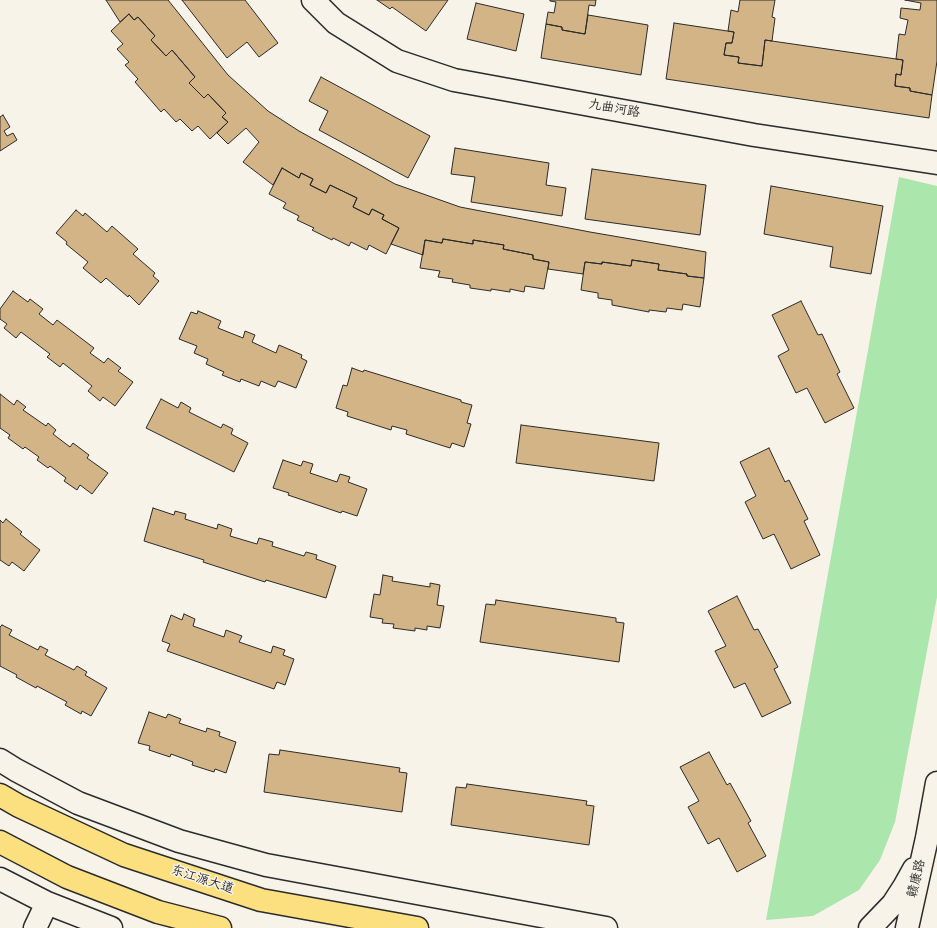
<!DOCTYPE html>
<meta charset="utf-8">
<style>
body{margin:0}
canvas{display:block;background:#f7f3e8}
</style>
<canvas width="937" height="928"></canvas>
<script>
const ctx = document.querySelector('canvas').getContext('2d');
ctx.lineJoin = 'round';
function fillPath(path, color) { ctx.fillStyle = color; ctx.fill(path, 'evenodd'); }
const toPath = rows => new Path2D(rows.map(r => 'M' + r).join(''));
function strokePath(path, color, width, dash) { ctx.strokeStyle = color; ctx.lineWidth = width; ctx.lineCap = dash ? 'butt' : 'round'; ctx.setLineDash(dash || []); ctx.stroke(path); }
function label(font, color, halo, rows, align = 'center') {
  ctx.font = font + ' "Gochi Hand","LXGW WenKai TC",sans-serif'; ctx.lineWidth = 3; ctx.setLineDash([]); ctx.textBaseline = 'middle'; ctx.strokeStyle = halo; ctx.fillStyle = color; for (const [text, x, y, turn = 0] of rows) {
    ctx.save(); ctx.translate(x, y); ctx.rotate((+turn || 0) * Math.PI / 180); ctx.textAlign = isNaN(turn) ? turn : align; if (halo) ctx.strokeText(text, 0, 0); ctx.fillText(text, 0, 0); ctx.restore();
  }
}
const green = toPath([
 [899,177,937,186,937,597,895,822,880,860,859,890,813,916,766,920]
]);
const building = toPath([
 [106,0,168,0,228,75,268,111,299,131,395,184,460,207,590,232,706,252,704,278,687,276,687,274,658,270,659,264,632,260,631,266,602,262,602,264,585,262,583,274,548,269,549,262,533,259,533,255,503,249,504,245,473,240,473,244,443,239,442,243,425,240,423,255,391,244,399,228,382,219,384,215,372,209,369,215,353,207,357,198,330,185,326,193,310,185,313,179,301,173,299,178,282,168,273,185,243,162,259,142,246,128,228,144,217,133,228,122,222,117,226,113,208,94,204,98,189,83,195,77,172,50,166,56,151,40,155,36,138,17,134,20,129,14,120,22,106,0],
 [182,0,245,0,278,43,259,57,247,42,227,58,182,0],
 [377,0,448,0,426,31,392,7,390,9,377,0],
 [550,0,596,0,595,6,589,5,585,34,562,30,562,27,546,24,548,12,554,13,556,2,550,1,550,0],
 [740,0,775,0,772,17,775,18,772,41,765,40,762,66,738,63,739,57,724,55,726,43,732,43,734,32,728,31,731,10,738,12,740,0],
 [905,0,937,0,937,61,932,95,910,91,910,88,895,86,896,74,901,75,903,60,896,59,899,34,905,35,908,20,900,18,901,8,920,10,921,3,905,0],
 [476,3,524,14,516,51,467,39,476,3],
 [129,14,134,20,138,17,155,36,151,40,166,56,172,50,195,77,189,83,204,98,208,94,226,113,222,117,228,122,210,139,198,126,192,131,180,119,176,122,164,109,161,112,135,82,138,79,125,65,129,62,117,49,123,44,111,31,129,14],
 [588,15,648,25,641,75,541,58,546,24,562,27,562,30,585,34,588,15],
 [674,23,734,32,732,43,726,43,724,55,739,57,738,63,762,66,765,40,903,60,901,75,896,74,895,86,910,88,910,91,932,95,929,118,666,79,674,23],
 [321,77,430,136,408,178,319,130,328,111,309,101,321,77],
 [3,115,10,127,4,131,7,136,13,133,17,140,0,151,0,117,3,115],
 [455,148,549,163,546,185,566,188,562,216,471,202,475,177,451,174,455,148],
 [282,168,299,178,301,173,313,179,310,185,326,193,330,185,357,198,353,207,369,215,372,209,384,215,382,219,399,228,386,254,369,245,367,250,351,242,349,246,333,238,332,240,312,230,314,228,297,220,299,216,283,208,286,203,269,194,282,168],
 [592,169,706,185,700,235,585,219,592,169],
 [771,186,883,206,871,274,830,267,833,247,764,234,771,186],
 [76,210,83,216,85,213,107,232,112,226,138,249,133,254,155,273,153,276,159,281,139,305,129,295,128,297,106,278,101,283,83,268,88,262,66,244,67,242,56,233,76,210],
 [443,239,473,244,473,240,504,245,503,249,533,255,533,259,549,262,544,289,525,286,524,292,510,289,510,292,491,289,491,291,470,288,470,285,452,282,453,279,438,277,440,271,420,268,425,240,442,243,443,239],
 [632,260,659,264,658,270,687,274,687,276,704,278,700,307,683,304,682,310,667,308,666,312,649,310,649,312,612,305,612,300,598,298,598,293,581,290,585,262,602,264,602,262,631,266,632,260],
 [13,291,28,302,30,299,43,309,39,314,53,325,57,320,94,348,90,353,104,363,108,358,121,368,118,371,133,382,115,406,103,397,100,401,88,391,92,386,63,363,60,367,47,357,50,354,21,332,16,338,4,328,7,324,0,319,0,309,13,291],
 [801,301,818,335,822,334,840,372,837,374,854,408,825,423,807,388,796,393,778,356,789,350,772,315,801,301],
 [198,311,221,321,218,328,243,338,245,331,255,335,252,342,276,353,279,345,302,355,301,358,307,361,296,388,278,381,275,387,261,381,259,386,241,379,240,382,222,375,224,372,206,364,208,359,194,353,197,346,179,339,191,312,197,314,198,311],
 [352,368,363,372,364,370,461,400,461,402,472,405,467,423,471,424,464,447,452,443,450,448,406,434,407,430,392,426,391,430,347,416,348,412,336,408,343,385,347,386,352,368],
 [0,394,14,405,17,400,26,407,23,410,46,426,48,423,56,430,53,434,70,447,73,443,89,455,87,458,108,473,92,494,80,485,77,490,64,481,66,478,50,466,48,468,37,460,39,457,25,447,23,449,8,438,10,435,0,428,0,394],
 [161,399,178,408,181,402,191,408,189,412,221,428,223,424,233,429,231,434,248,443,234,472,146,428,161,399],
 [521,425,659,443,654,481,516,463,521,425],
 [769,448,785,482,789,480,808,519,804,521,820,555,791,569,774,534,763,539,745,502,756,496,740,462,769,448],
 [283,460,301,466,303,461,313,464,310,473,337,482,340,474,350,477,348,482,367,489,357,516,342,511,341,513,288,495,289,493,273,488,283,460],
 [153,508,174,515,175,511,186,514,185,519,217,529,218,524,232,529,230,536,257,544,259,538,273,542,272,546,304,556,306,552,317,555,316,559,336,566,326,598,266,580,265,582,203,562,204,560,144,541,153,508],
 [6,519,22,532,20,534,40,550,24,571,12,562,9,566,0,560,0,520,3,523,6,519],
 [383,575,393,577,392,581,430,587,430,583,440,585,437,605,444,606,440,628,427,626,427,630,415,628,415,631,393,628,394,624,382,623,383,619,370,617,374,594,380,595,383,575],
 [737,596,754,630,758,629,778,667,774,669,791,703,762,717,745,683,734,688,715,651,726,646,708,611,737,596],
 [496,600,616,618,616,622,624,623,619,662,480,642,486,604,495,605,496,600],
 [184,614,195,619,193,626,224,637,226,630,242,636,239,642,271,653,273,646,285,650,283,655,294,659,285,685,277,682,274,689,167,651,170,644,162,641,171,615,182,620,184,614],
 [2,625,12,630,9,635,38,650,40,646,48,650,45,655,74,670,77,666,87,672,85,675,107,688,91,716,82,711,81,714,65,705,67,702,37,686,36,688,16,677,17,675,0,666,0,627,2,625],
 [149,712,166,718,168,714,181,719,179,723,206,732,207,728,220,732,219,736,236,742,226,773,215,769,214,772,192,765,193,762,171,754,170,757,149,750,150,746,138,743,149,712],
 [280,750,400,768,399,772,407,773,402,812,264,792,269,754,279,755,280,750],
 [709,752,727,785,730,783,751,821,748,823,766,856,737,872,719,838,708,844,688,807,699,801,680,767,709,752],
 [467,784,587,801,586,805,594,806,589,845,451,825,456,787,466,788,467,784]
]);
const secondary = toPath([
 [313,0,336,23,397,61,454,80,754,135,937,163],
 [0,760,16,770,78,803,179,841,266,865,606,928],
 [0,879,47,903,111,928],
 [35,928,47,903],
 [870,928,893,904,904,887,914,869],
 [907,928,927,838,937,783]
]);
const primary = toPath([
 [0,795,19,806,124,855,261,900,417,928],
 [0,842,67,877,158,912,220,928]
]);
const streetNames = [
 ["九曲河路",614,110,10],
 ["赣康路",918,879,-77],
 ["东江源大道",202,881,18]
];
fillPath(green, '#abe6ac');
fillPath(building, '#d2b486');
strokePath(building, '#2b2b2b', 1);
strokePath(secondary, '#2b2b2b', 25);
strokePath(primary, '#2b2b2b', 25);
strokePath(secondary, '#f7f3e8', 22);
strokePath(primary, '#fce080', 22);
label('13px', '#2b2b2b', '#f7f3e8', streetNames);
</script>
